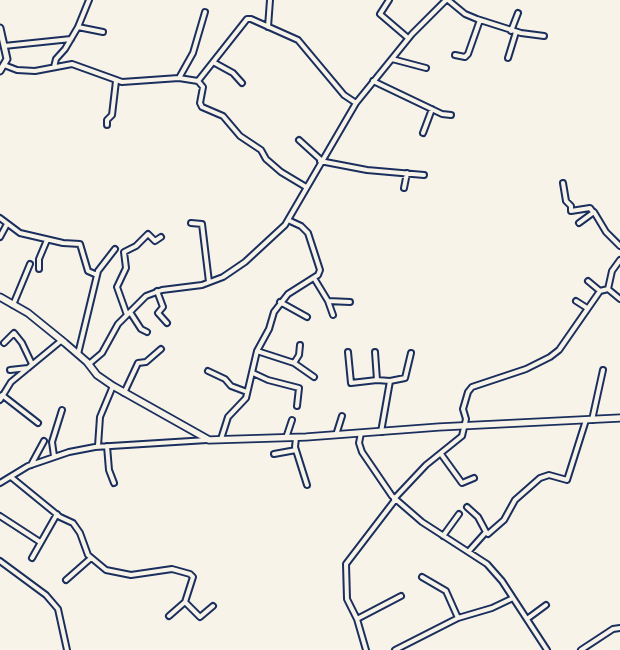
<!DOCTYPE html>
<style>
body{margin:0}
canvas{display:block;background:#f7f3e8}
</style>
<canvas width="620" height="650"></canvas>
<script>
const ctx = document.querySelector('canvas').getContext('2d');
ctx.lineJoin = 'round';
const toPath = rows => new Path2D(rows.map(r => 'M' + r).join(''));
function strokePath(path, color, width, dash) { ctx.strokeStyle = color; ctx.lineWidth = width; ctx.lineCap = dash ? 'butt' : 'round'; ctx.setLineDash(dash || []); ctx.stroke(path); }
const street = toPath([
 [389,0,380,14,408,38],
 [448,0,465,14,477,19,521,33,544,36],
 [78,27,103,32],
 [268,27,270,0],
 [511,31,518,13],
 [4,46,71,39],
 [455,55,465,57,468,54,480,20],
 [508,58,516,32],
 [392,59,426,68],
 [213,62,233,73,242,83],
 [4,65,17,70,35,71,72,64,122,82,179,78,198,81,203,87,200,103,202,107,223,116,240,136,261,150,266,159,281,172,306,187],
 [54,67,56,59,65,49,78,27,89,0],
 [179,78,193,53,205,12],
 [198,81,247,19,251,19,298,40,344,95,356,103],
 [373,81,442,114,451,115],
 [107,125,107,120,112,115,116,81],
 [423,133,432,109],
 [299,140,321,160],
 [320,161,367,170,424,175],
 [563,183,566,201,571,206,571,211,590,208,593,212],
 [404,188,407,173],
 [0,218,20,233,63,243,80,244,88,271,97,275],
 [191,223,202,224,209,282],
 [579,223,594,212,606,232,620,246],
 [0,237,7,224],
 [39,269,39,259,47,240],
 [314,278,328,301,350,302],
 [588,281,600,291],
 [608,289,620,299],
 [157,291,163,307,158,313,167,323],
 [328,301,333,315],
 [576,301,587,308],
 [280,302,307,317],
 [13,305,30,264],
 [130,312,141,329,147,332],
 [127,315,117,287,126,268,124,252,136,246,148,234,155,241,161,237],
 [4,343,14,333,22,343,32,364],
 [257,351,294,363,299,355,300,345],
 [348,352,351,383,377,380,390,381],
 [375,352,377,380],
 [78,354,98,271,115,249],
 [294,363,314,377],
 [89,364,102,353,118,324,146,296,162,290,202,285,223,277,245,262,285,225,356,103,412,34,446,0],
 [10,370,28,368],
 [208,371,225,379,231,386,247,392],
 [253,373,268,380,299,388,297,406],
 [124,393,138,363,146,362,161,349],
 [2,395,38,423],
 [0,400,11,382,62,340],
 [592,420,603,370],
 [381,432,390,381,405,378,411,353],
 [361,433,359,443,362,452,392,496,422,522,487,564,502,581,547,650],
 [336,435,342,416],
 [286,438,292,420],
 [296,438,295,447,307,485],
 [221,439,228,417,246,398,257,351,269,329,274,312,288,294,318,275,320,270,308,233,301,226,288,220],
 [98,446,100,417,113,386],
 [107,446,109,470,114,483],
 [274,454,296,450],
 [441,454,462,483,474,478],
 [54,456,52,442,62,410],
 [31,465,44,441],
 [11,477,60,517,73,523,80,533,88,555,106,570,131,575,172,569,190,574,193,577,185,602,200,617,213,606],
 [0,483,28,466,69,452,95,447,207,440],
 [394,499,426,465,462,436,466,419,463,409,468,392,472,387,526,369,550,357,559,350,600,291,608,289,612,271,620,260],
 [467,507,478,517,486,532,469,551],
 [0,516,40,542],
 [486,532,488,534,504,520,515,500,540,478,549,475,567,480,586,420],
 [443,536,459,514],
 [32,558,57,514],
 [0,561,46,595,58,609,67,650],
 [422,577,446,591,458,618],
 [66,580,91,558],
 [169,616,185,602],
 [357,619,401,596],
 [527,619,546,605],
 [366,650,357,619,347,599,346,564,395,500],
 [395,650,458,618,492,608,513,598],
 [581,650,613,629,620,628]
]);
const secondary = toPath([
 [0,28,7,59,0,71]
]);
const primary = toPath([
 [0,297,28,313,65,343,87,362,97,375,113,386,209,440,306,437,439,427,620,418]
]);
strokePath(street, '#1b2f5e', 8);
strokePath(secondary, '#1b2f5e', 9);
strokePath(primary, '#1b2f5e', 9);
strokePath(street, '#f7f3e8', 4);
strokePath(secondary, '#f7f3e8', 5);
strokePath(primary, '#f7f3e8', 5.5);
</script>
